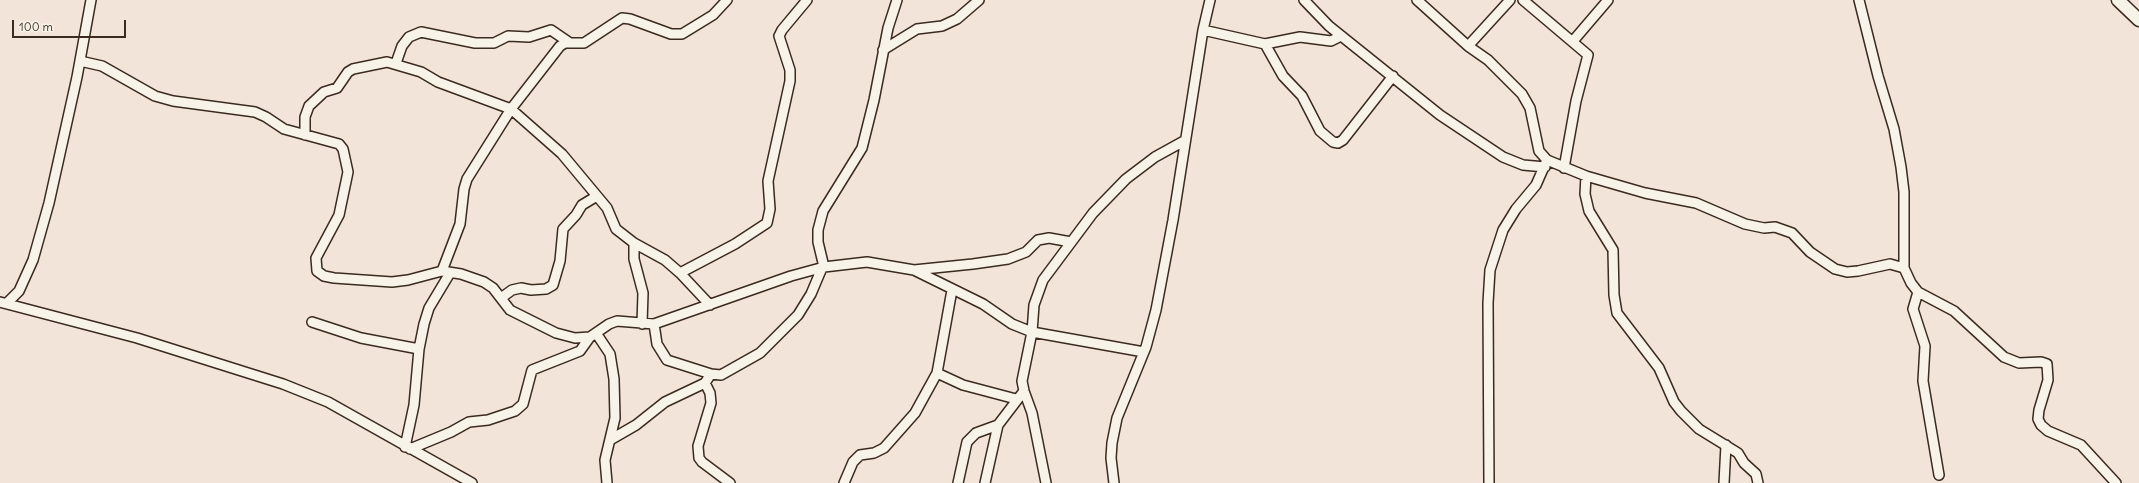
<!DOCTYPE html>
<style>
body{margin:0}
#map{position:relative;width:2139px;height:483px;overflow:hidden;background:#f3e4da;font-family:Delius,sans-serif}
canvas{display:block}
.scale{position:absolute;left:12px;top:20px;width:114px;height:18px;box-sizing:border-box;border:2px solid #3b2a1e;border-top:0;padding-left:5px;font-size:12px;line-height:14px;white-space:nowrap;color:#3b2a1e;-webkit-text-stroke:3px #f7f3e8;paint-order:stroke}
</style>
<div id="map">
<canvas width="2139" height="483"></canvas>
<div class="scale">100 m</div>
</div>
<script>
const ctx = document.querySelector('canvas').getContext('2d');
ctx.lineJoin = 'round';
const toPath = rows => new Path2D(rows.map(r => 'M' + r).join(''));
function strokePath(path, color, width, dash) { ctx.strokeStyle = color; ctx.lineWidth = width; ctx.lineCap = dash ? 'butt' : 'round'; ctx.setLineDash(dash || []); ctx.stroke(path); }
const minor = toPath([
 [1304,0,1329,26,1440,115,1503,157,1523,165,1545,167],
 [1417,0,1468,46,1488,60,1522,94,1530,108,1539,151,1547,160,1586,176,1645,193,1696,203,1745,224,1764,228,1775,227,1792,233,1810,252,1835,269,1847,272,1858,271,1890,264,1904,268,1911,283,1918,292,1954,311,2004,357,2019,363,2041,362,2047,364,2048,380,2039,410,2038,419,2041,425,2048,431,2081,445,2116,483],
 [1523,0,1588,55,1576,101,1564,168],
 [1859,0,1878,76,1894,129,1901,167,1904,192,1904,268],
 [1203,30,1265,44,1283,76,1302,96,1320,131,1333,142,1338,143,1343,140,1393,76],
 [1573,41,1608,0],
 [1265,44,1300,37,1331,41,1341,36],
 [1468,46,1510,0],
 [883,50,917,29,942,26,957,19,979,0],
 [80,61,102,66,155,96,173,101,255,112,266,117,284,129,339,144,343,149,348,172,339,215,316,258,317,271,324,276,334,278,392,282,408,280,442,271,461,274,484,282,493,288,510,310,556,333,575,338,590,337,609,324,617,321,654,324,791,276,824,267,867,262,914,270,983,304,1012,324,1032,332,1144,352],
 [396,63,402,46,409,37,421,32,475,43,494,43,508,36,529,37,551,30,570,43],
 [305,135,305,117,309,106,324,92,337,88,348,72,353,69,387,62,421,72,438,82,511,109,562,154,607,208,616,229,634,243,665,260,680,273,710,305],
 [1586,176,1585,194,1589,211,1613,250,1614,295,1617,313,1659,368,1674,402,1681,411,1699,429,1738,453,1744,463,1756,474,1758,483],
 [634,243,634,259,643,293,642,324],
 [824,267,818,242,818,230,823,211,862,148,874,100,888,28,897,0],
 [914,270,973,264,1008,259,1026,252,1038,240,1049,238,1071,242],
 [442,271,460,224,464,189,467,179,511,109,560,46,565,43,584,43,622,18,630,19,671,34,682,34,713,15,727,0],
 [680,273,735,244,767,223,770,209,768,181,790,81,790,70,779,36,782,30,807,0],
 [1918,292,1913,309,1925,346,1923,381,1939,475],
 [501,298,512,290,521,288,531,290,546,289,553,285,560,261,563,229,576,215,582,205,597,196],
 [0,302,137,338,283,384,328,402,472,483],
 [7,303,19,291,33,260,49,203,77,77,91,0],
 [312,322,361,338,419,349],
 [654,324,657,344,667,360,711,374,721,375,760,353,798,315,811,294,822,268],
 [596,333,610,354,614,379,615,418,605,460,607,483],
 [937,373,963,385,1016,399],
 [705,383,710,393,711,403,698,446,699,458,702,462,730,483],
 [610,440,636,425,665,402,705,383,711,374],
 [405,447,414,405,419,349,424,324,429,308,450,273],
 [410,449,451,432,469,422,488,420,515,411,523,404,532,370,580,351,590,337],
 [844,483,853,462,860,455,874,453,884,448,915,413,937,373,952,290],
 [958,483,967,442,976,433,998,425,1024,391],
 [985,483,998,425],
 [1046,483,1032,413,1024,391,1022,381,1032,332,1034,305,1043,280,1093,213,1126,179,1155,157,1184,141],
 [1114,483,1111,458,1112,443,1117,418,1146,347,1156,310,1173,220,1203,30,1210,0],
 [1489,483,1488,303,1490,270,1503,230,1516,209,1536,185,1547,160],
 [1724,483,1726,445]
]);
const major = toPath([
 [2118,0,2139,20]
]);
strokePath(minor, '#3b2a1e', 12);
strokePath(major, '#3b2a1e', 15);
strokePath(minor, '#f7f3e8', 9);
strokePath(major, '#f7f3e8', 12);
</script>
